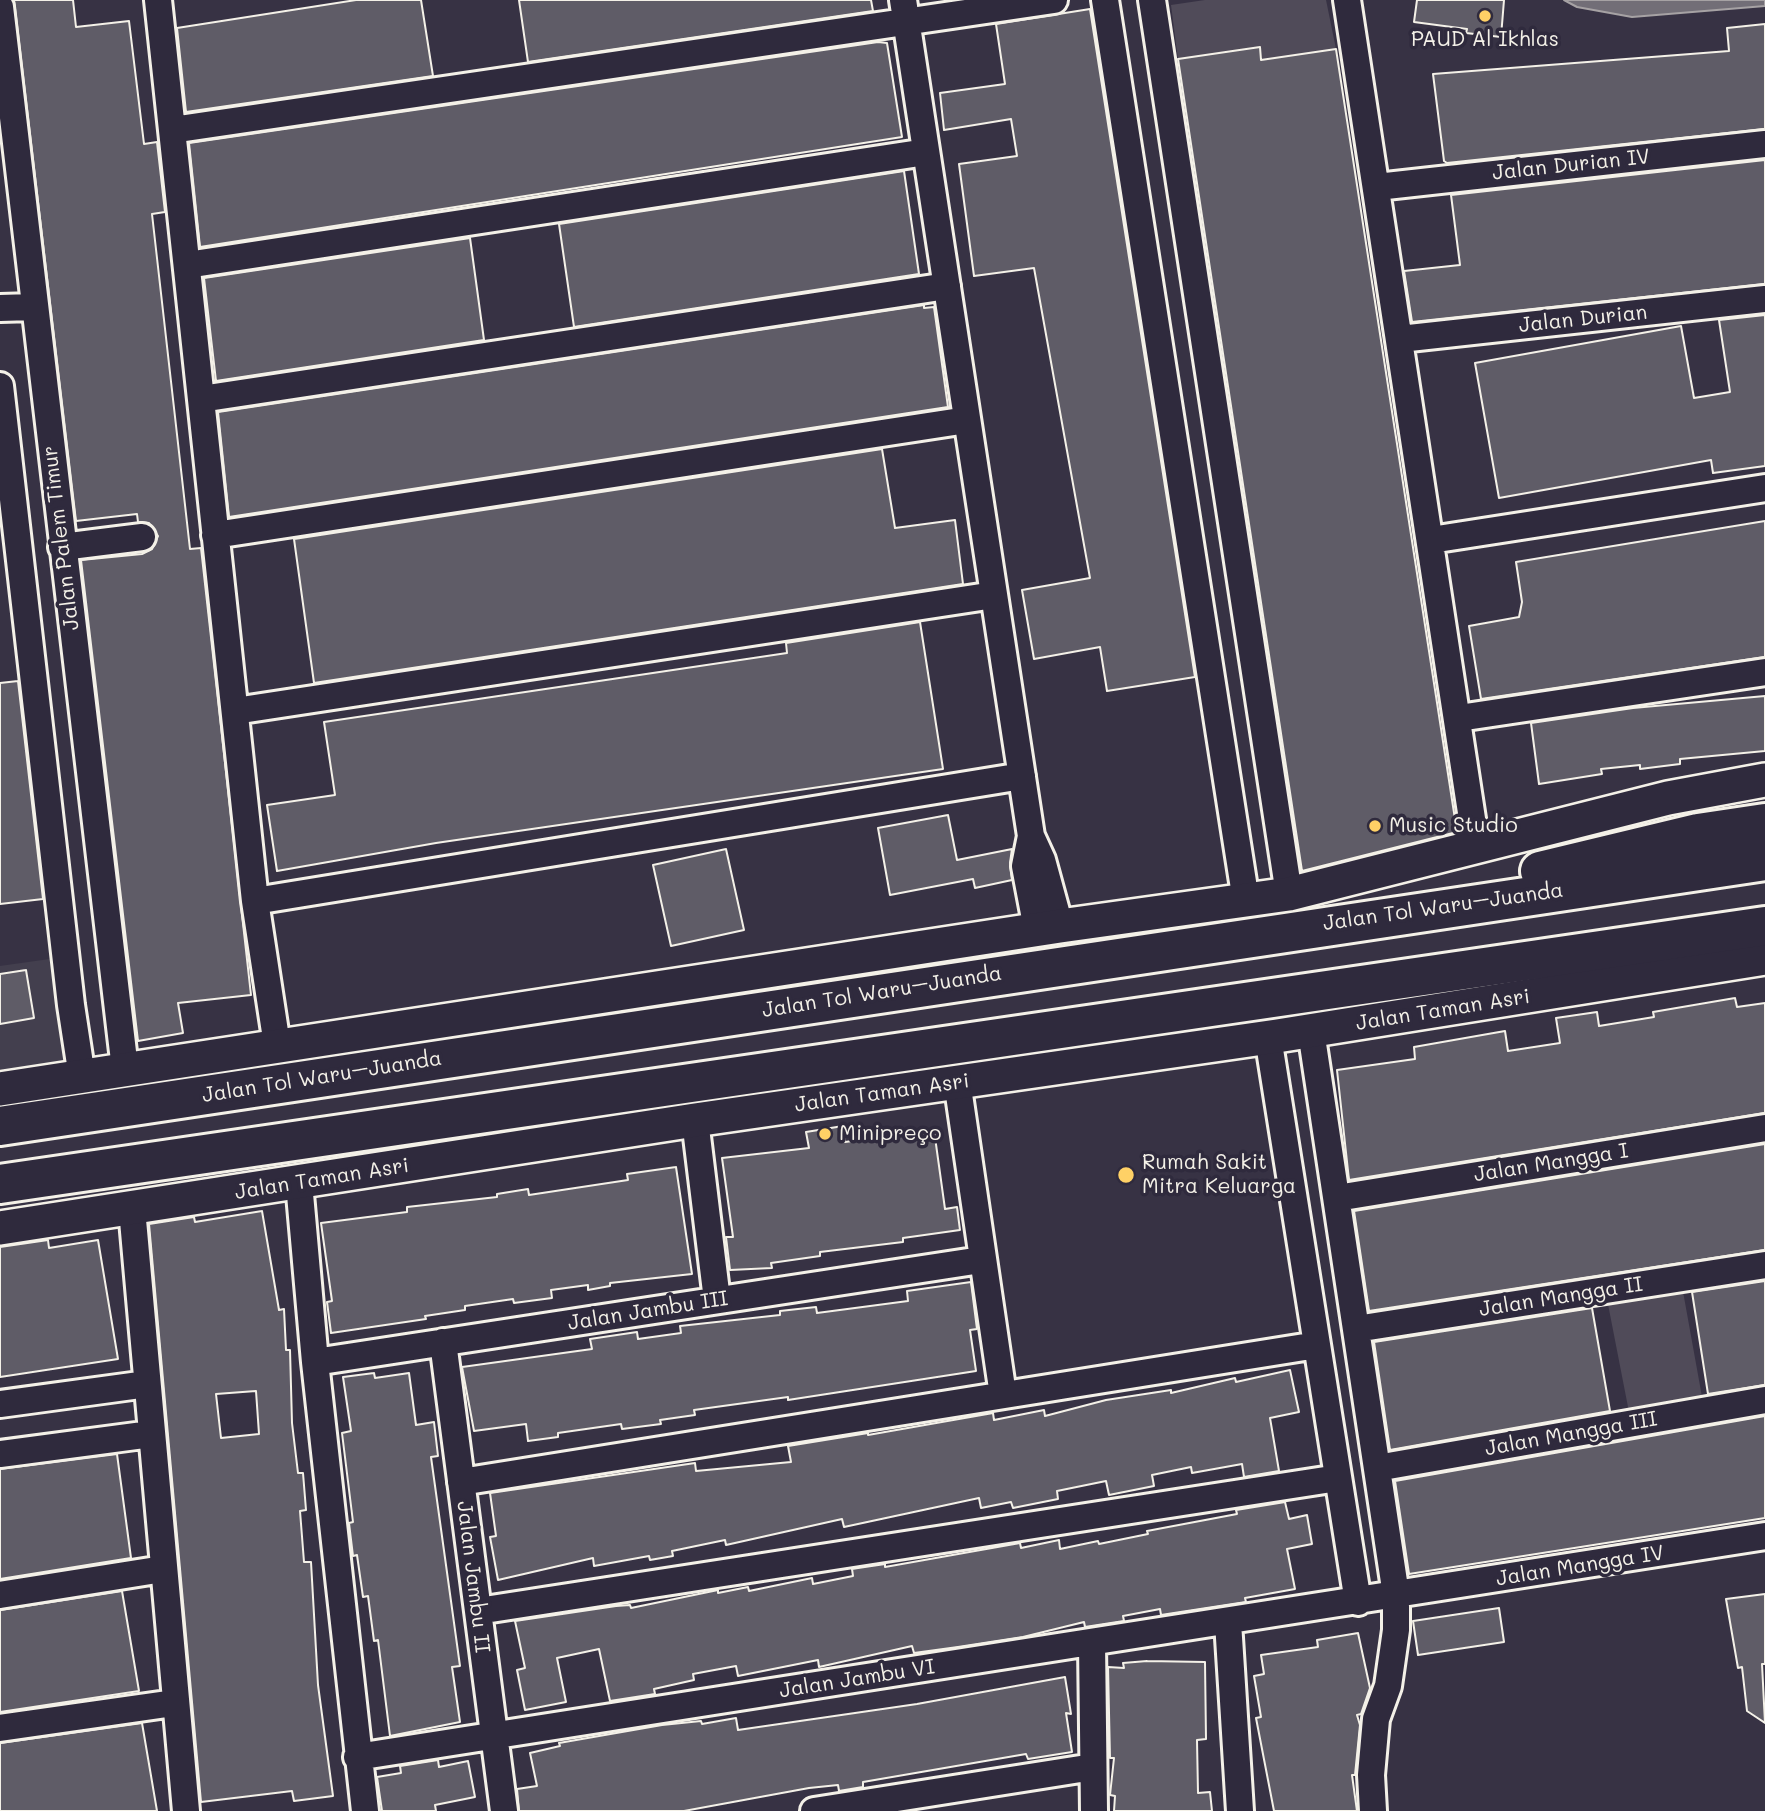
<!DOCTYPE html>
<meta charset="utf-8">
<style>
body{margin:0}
canvas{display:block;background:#373244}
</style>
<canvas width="1765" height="1811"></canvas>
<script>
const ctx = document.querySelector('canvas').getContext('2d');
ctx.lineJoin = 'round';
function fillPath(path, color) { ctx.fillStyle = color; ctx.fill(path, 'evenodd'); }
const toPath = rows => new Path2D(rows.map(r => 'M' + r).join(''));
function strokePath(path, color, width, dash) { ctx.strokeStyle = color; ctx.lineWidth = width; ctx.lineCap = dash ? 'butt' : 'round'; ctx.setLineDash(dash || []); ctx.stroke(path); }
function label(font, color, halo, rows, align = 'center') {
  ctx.font = font + ' Mali,sans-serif'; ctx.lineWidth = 7; ctx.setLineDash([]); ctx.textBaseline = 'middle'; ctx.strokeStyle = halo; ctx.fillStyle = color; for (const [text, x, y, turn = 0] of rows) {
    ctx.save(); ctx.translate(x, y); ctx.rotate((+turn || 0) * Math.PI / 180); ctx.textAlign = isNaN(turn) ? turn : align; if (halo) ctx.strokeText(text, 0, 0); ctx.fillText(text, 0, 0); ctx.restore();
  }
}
const built = toPath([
 [78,955,93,1056,0,1070,0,966]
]);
const green = toPath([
 [1205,0,1326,0,1336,49,1261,60,1259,47,1178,59,1171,5],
 [1682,1286,1702,1397,1629,1412,1607,1299]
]);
const water = toPath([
 [1564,0,1765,0,1765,6,1632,17,1577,7,1564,0]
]);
const building = toPath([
 [14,0,73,0,76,27,129,21,144,144,157,142,165,212,152,214,190,549,201,548,251,995,178,1003,183,1033,138,1041,81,560,142,554,152,549,158,536,149,523,138,522,137,514,76,521,14,0],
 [356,0,421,0,433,76,186,112,177,28,356,0],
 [519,0,871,0,873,11,528,62,519,0],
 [1417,0,1504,0,1501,37,1466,33,1467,29,1414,22,1417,0],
 [1090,9,1195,677,1107,691,1100,647,1034,659,1022,590,1090,578,1034,268,974,276,959,164,1017,156,1011,119,944,130,940,93,1005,84,996,24,1090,9],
 [1765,24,1765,129,1447,163,1444,161,1433,74,1729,51,1727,28,1765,24],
 [878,42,887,43,902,137,200,247,189,143,878,42],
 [1260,47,1261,60,1336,49,1457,832,1302,871,1178,59,1260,47],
 [1765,160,1765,284,1412,322,1404,271,1460,265,1451,195,1765,160],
 [904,171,919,274,574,327,559,224,904,171],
 [470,238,484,340,216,381,204,278,470,238],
 [924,305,924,308,934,307,948,407,229,517,218,412,924,305],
 [1765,315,1765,466,1713,473,1711,460,1499,498,1475,363,1681,326,1694,398,1730,392,1719,320,1765,315],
 [882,449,895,528,955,520,963,584,314,683,294,539,882,449],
 [1765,521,1765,657,1481,699,1469,626,1519,617,1522,602,1516,562,1765,521],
 [920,622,943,769,436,843,277,871,267,805,335,795,324,722,787,653,786,643,920,622],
 [18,681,43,899,0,904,0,683,18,681],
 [1765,696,1765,751,1680,759,1680,764,1640,769,1640,765,1601,769,1602,774,1539,784,1531,723,1633,708,1765,696],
 [948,815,957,860,1012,849,1010,863,1012,880,975,888,973,879,890,895,878,828,948,815],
 [726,849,744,930,671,946,653,865,726,849],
 [26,970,34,1018,0,1024,0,974,26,970],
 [1735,998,1737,1007,1765,1003,1765,1113,1349,1180,1337,1070,1415,1059,1414,1047,1505,1031,1508,1051,1560,1043,1556,1018,1597,1012,1599,1026,1654,1017,1653,1012,1735,998],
 [843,1126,845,1142,934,1130,945,1209,957,1207,960,1230,903,1238,903,1242,820,1252,820,1256,771,1263,772,1268,730,1270,726,1237,733,1237,722,1158,809,1148,806,1132,843,1126],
 [1765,1144,1765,1250,1369,1311,1354,1211,1765,1144],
 [676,1167,692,1274,610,1283,610,1286,588,1290,588,1285,551,1290,552,1298,514,1303,513,1299,465,1306,465,1310,425,1316,426,1319,331,1333,327,1302,332,1301,321,1223,407,1212,407,1207,497,1197,497,1194,528,1189,529,1195,628,1180,627,1174,676,1167],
 [262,1211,279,1310,284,1309,286,1350,290,1350,292,1423,298,1473,303,1473,306,1510,300,1511,304,1562,311,1562,318,1685,333,1796,294,1801,292,1791,201,1802,149,1224,194,1217,195,1222,262,1211],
 [256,1391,259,1434,221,1438,216,1394,256,1391],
 [48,1240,49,1248,98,1240,118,1359,0,1377,0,1247,48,1240],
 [1765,1281,1765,1385,1708,1394,1692,1292,1765,1281],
 [971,1282,977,1329,970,1330,976,1371,788,1400,788,1397,694,1410,695,1415,660,1420,661,1424,622,1429,621,1424,558,1433,558,1437,528,1441,526,1424,474,1431,462,1367,592,1349,590,1339,637,1332,638,1339,681,1333,680,1326,780,1315,780,1311,816,1307,817,1313,908,1301,907,1291,971,1282],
 [1592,1308,1610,1411,1390,1450,1374,1342,1592,1308],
 [1290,1370,1299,1412,1270,1418,1279,1471,1244,1477,1242,1464,1192,1473,1191,1467,1152,1475,1154,1486,1109,1495,1106,1481,1057,1491,1058,1499,1013,1508,1011,1502,981,1508,979,1498,844,1527,842,1519,726,1545,725,1540,672,1551,673,1556,650,1560,649,1556,594,1566,593,1558,498,1580,490,1537,496,1536,490,1493,695,1463,696,1471,791,1462,788,1446,868,1433,868,1435,993,1413,994,1420,1044,1410,1045,1416,1106,1400,1171,1390,1171,1393,1235,1378,1236,1382,1290,1370],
 [374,1373,375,1378,409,1373,416,1425,434,1422,438,1456,431,1457,460,1666,452,1667,460,1722,390,1736,378,1640,374,1641,368,1596,363,1597,357,1555,353,1556,349,1523,353,1522,342,1433,351,1431,343,1377,374,1373],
 [1765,1416,1765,1518,1409,1574,1395,1481,1765,1416],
 [117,1454,131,1558,0,1579,0,1469,117,1454],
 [1285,1502,1289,1519,1307,1515,1312,1544,1287,1549,1295,1589,1245,1598,1246,1602,1161,1615,1160,1609,1123,1616,1124,1621,1085,1627,1084,1622,1023,1637,958,1647,914,1653,912,1646,819,1667,818,1660,738,1676,736,1666,693,1674,694,1680,654,1689,655,1694,610,1701,599,1649,557,1658,566,1702,525,1710,517,1670,525,1668,515,1621,616,1606,630,1605,631,1608,718,1590,718,1593,748,1587,749,1591,812,1578,813,1584,853,1576,852,1569,858,1568,885,1564,885,1567,1020,1543,1021,1548,1059,1540,1060,1549,1098,1541,1099,1544,1148,1534,1147,1531,1237,1514,1236,1510,1285,1502],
 [122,1591,139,1691,0,1712,0,1610,122,1591],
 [1765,1594,1765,1664,1762,1664,1765,1723,1747,1711,1742,1667,1738,1668,1726,1599,1765,1594],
 [1499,1608,1504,1642,1418,1655,1413,1621,1499,1608],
 [1358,1633,1370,1688,1361,1714,1357,1715,1360,1725,1355,1775,1352,1775,1357,1811,1274,1811,1256,1718,1261,1717,1254,1676,1264,1674,1261,1655,1318,1647,1317,1640,1358,1633],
 [1147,1661,1205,1662,1206,1739,1197,1740,1198,1793,1210,1792,1212,1811,1114,1811,1115,1796,1110,1795,1114,1758,1110,1758,1108,1667,1124,1668,1123,1663,1147,1661],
 [1065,1677,1071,1714,1066,1713,1072,1752,1028,1759,1026,1754,863,1782,863,1787,839,1791,838,1785,809,1788,684,1811,519,1811,517,1789,537,1786,530,1753,560,1746,559,1743,662,1725,701,1721,702,1724,736,1718,738,1730,917,1704,1065,1677],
 [142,1723,157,1811,0,1811,0,1743,142,1723],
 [438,1760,439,1767,468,1761,475,1797,435,1805,436,1811,382,1811,377,1777,401,1773,400,1766,438,1760]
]);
const minor = toPath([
 [158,0,255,901,277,1045],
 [903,0,1031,836,1042,860,1060,926],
 [1105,0,1246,901],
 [1152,0,1289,894],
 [1347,0,1476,845],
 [0,7,125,1069],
 [172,130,1054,0],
 [1377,187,1765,144],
 [187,265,926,152],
 [0,308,33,307],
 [1400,339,1765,299],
 [0,386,71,1005,82,1077],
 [201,399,947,286],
 [215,535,967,420],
 [1431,540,1765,488],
 [62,547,142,537],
 [235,711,994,595],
 [1459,718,1765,672],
 [1031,836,1025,866,1037,929],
 [255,901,1022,776],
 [1311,1031,1396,1595,1396,1630,1388,1686,1376,1719,1371,1775,1373,1811],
 [1268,1037,1358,1602],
 [957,1081,1003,1395],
 [695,1120,717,1300],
 [299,1183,315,1362,365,1811],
 [1337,1198,1765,1128],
 [132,1209,186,1811],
 [1356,1329,1765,1265],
 [443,1342,504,1811],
 [315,1362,981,1260],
 [0,1404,147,1384],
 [0,1454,151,1434],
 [1377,1468,1765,1400],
 [461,1482,1317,1345],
 [0,1595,163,1569],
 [478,1611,1338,1478],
 [1228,1622,1240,1811],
 [1092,1643,1094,1811],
 [0,1728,174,1703],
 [357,1757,1765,1536],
 [814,1811,1093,1767]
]);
const major = toPath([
 [0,1089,1060,926,1289,894,1668,798,1765,780],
 [0,1228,695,1120,1277,1036,1765,958]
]);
const highway = toPath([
 [1540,871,1698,833,1765,823],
 [0,1126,1765,861],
 [0,1184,1765,926]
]);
const markers = [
 [1485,16,7,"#ffd166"],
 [1375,826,7,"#ffd166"],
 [825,1134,7,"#ffd166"],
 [1126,1175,9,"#ffd166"]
];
const poiNames = [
 ["PAUD Al Ikhlas",1485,40,"center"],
 ["Music Studio",1389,826],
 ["Minipreço",839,1134],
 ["Rumah Sakit",1142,1163],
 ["Mitra Keluarga",1142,1187]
];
const streetNames = [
 ["Jalan Durian IV",1571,165,-6],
 ["Jalan Durian",1583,319,-6],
 ["Jalan Palem Timur",61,538,-97],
 ["Jalan Tol Waru–Juanda",1443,907,-8],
 ["Jalan Tol Waru–Juanda",882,992,-9],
 ["Jalan Taman Asri",1443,1010,-9],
 ["Jalan Tol Waru–Juanda",322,1077,-9],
 ["Jalan Taman Asri",882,1093,-8],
 ["Jalan Mangga I",1551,1163,-9],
 ["Jalan Taman Asri",322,1179,-9],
 ["Jalan Mangga II",1561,1297,-9],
 ["Jalan Jambu III",648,1311,-9],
 ["Jalan Mangga III",1571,1434,-10],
 ["Jalan Mangga IV",1580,1566,-9],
 ["Jalan Jambu II",473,1577,83],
 ["Jalan Jambu VI",857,1679,-9]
];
fillPath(built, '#433f4e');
fillPath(green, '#504b59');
fillPath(water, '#726e77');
strokePath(water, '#a6a2a4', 2);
fillPath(building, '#5f5c67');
strokePath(building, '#f4f1e8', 2);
strokePath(minor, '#f4f1e8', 32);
strokePath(major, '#f4f1e8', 38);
strokePath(highway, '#f4f1e8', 44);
strokePath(minor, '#2f2a3d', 26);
strokePath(major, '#2f2a3d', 33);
strokePath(highway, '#2f2a3d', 38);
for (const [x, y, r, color] of markers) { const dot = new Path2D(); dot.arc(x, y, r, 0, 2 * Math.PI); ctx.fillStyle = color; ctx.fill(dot); strokePath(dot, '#2f2a3d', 2.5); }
label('21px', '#f4f1e8', '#2f2a3d', poiNames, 'left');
label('21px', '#f4f1e8', '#2f2a3d', streetNames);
</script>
